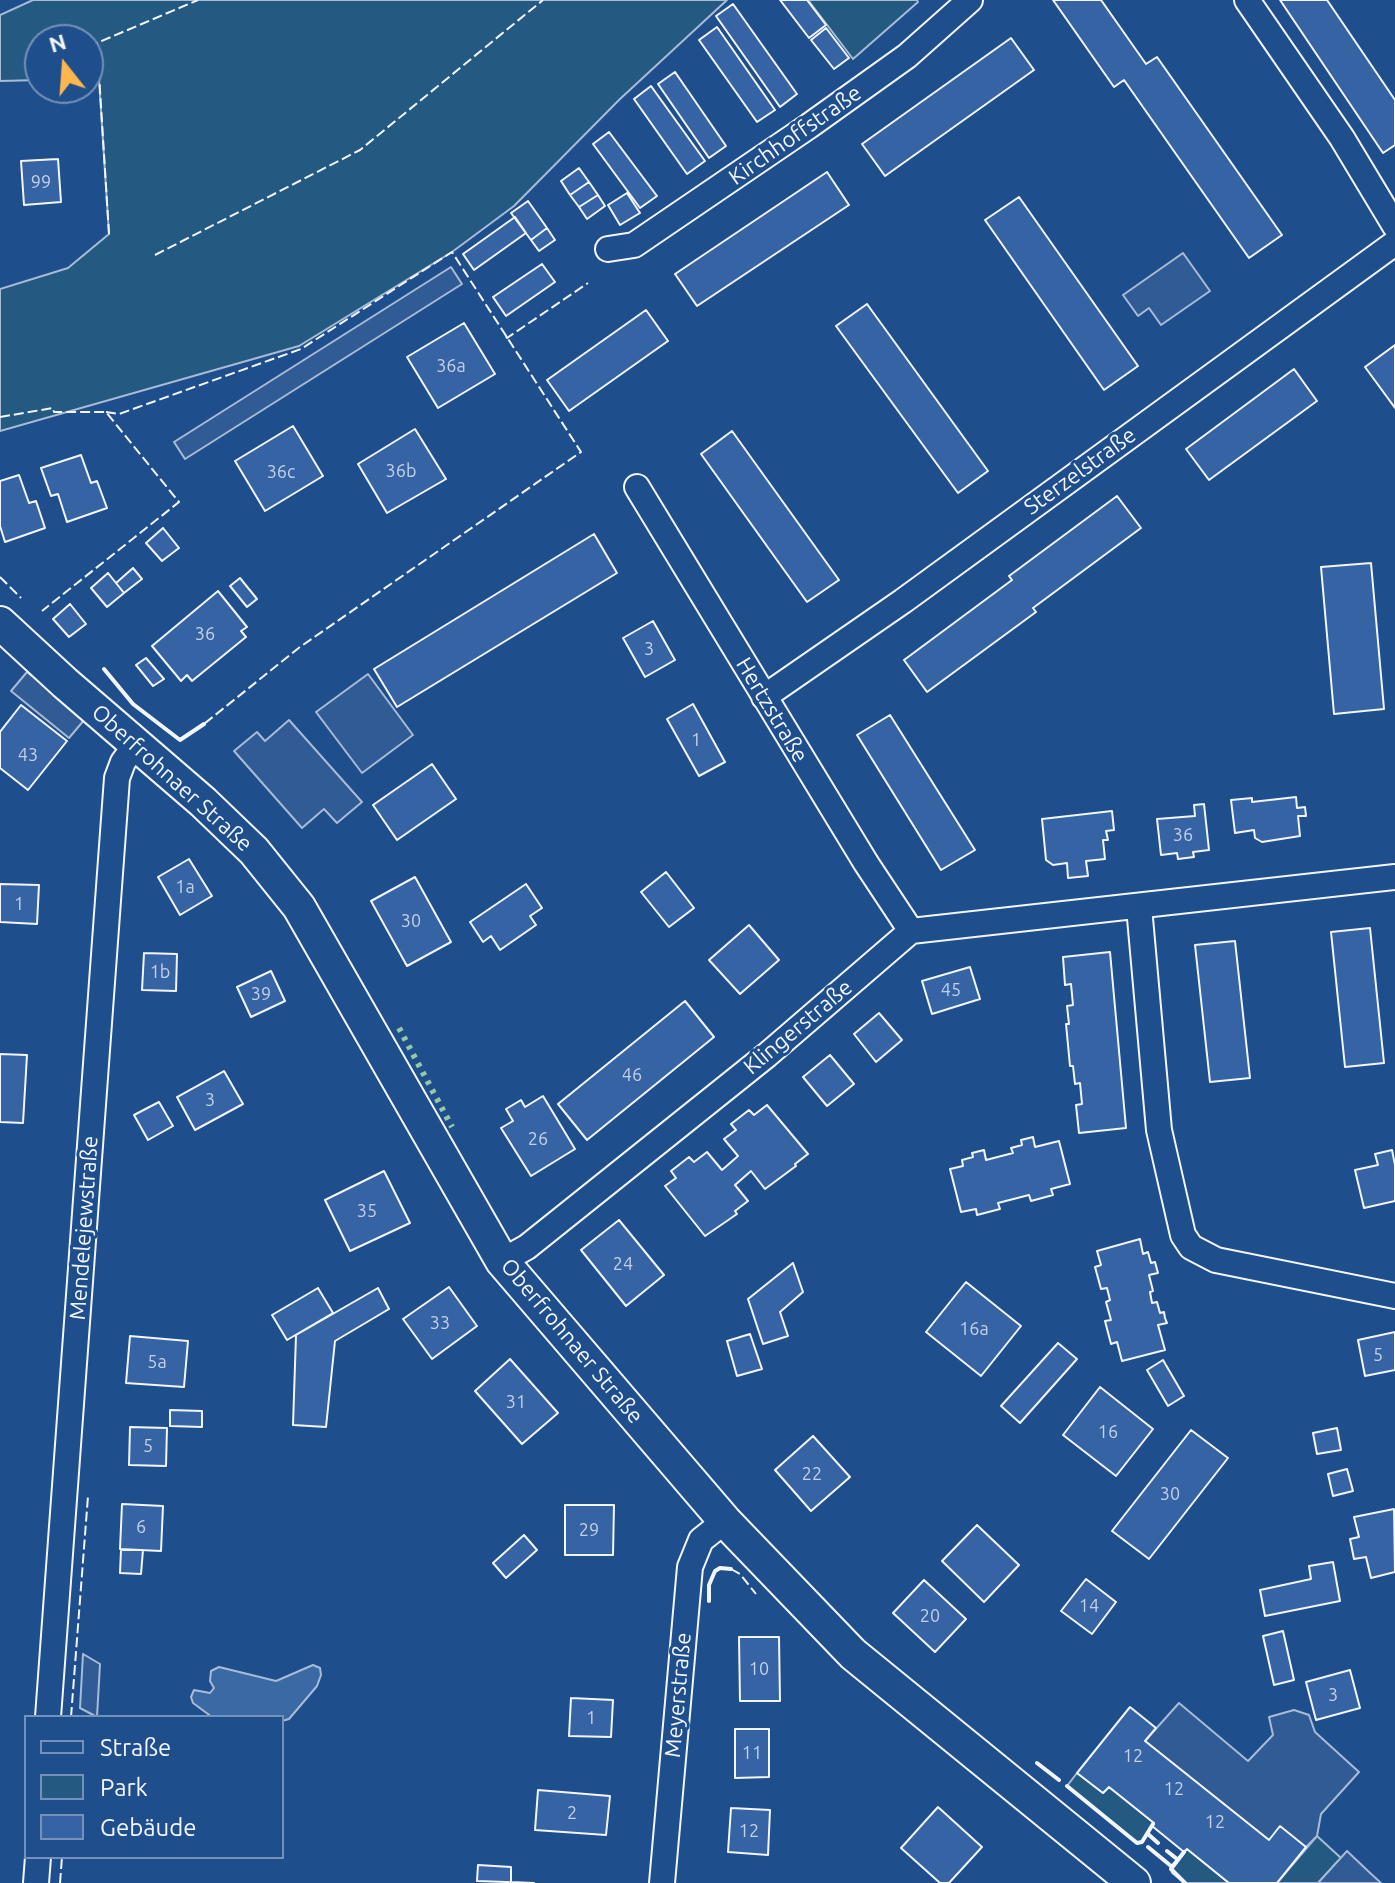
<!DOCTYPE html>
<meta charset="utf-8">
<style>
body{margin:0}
#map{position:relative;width:1395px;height:1883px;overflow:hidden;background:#1f4e8c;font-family:Ubuntu,sans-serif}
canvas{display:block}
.legend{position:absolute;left:24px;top:1715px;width:260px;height:144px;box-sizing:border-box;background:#1f4e8c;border:2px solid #7391ba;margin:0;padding:10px 14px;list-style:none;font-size:24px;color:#f2f6ff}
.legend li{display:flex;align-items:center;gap:16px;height:40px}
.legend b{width:40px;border:2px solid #7391ba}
.north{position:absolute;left:24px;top:24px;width:80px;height:80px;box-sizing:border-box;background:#1f4e8c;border:2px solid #7391ba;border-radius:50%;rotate:343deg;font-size:22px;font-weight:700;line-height:32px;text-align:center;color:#f2f6ff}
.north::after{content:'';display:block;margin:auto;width:28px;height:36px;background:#ffb74d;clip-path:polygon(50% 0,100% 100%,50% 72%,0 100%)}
</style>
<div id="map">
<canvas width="1395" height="1883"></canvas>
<ul class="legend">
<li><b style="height:10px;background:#1f4e8c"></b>Straße</li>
<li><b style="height:22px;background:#245a82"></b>Park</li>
<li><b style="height:22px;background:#3563a3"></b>Gebäude</li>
</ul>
<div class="north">N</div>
</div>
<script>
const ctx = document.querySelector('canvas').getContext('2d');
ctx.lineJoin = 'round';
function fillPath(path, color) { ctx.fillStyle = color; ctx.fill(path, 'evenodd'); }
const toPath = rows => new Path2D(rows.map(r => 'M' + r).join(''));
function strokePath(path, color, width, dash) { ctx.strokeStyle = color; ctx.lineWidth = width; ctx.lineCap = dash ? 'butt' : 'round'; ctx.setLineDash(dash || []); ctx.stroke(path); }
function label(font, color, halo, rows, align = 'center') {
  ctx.font = font + ' Ubuntu,sans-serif'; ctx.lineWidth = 6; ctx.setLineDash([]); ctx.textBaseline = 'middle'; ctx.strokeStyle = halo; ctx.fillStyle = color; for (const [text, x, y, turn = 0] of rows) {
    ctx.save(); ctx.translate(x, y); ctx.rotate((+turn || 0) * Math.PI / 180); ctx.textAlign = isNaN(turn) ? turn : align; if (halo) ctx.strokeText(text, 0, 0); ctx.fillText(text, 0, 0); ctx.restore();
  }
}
const green = toPath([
 [33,0,727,0,620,99,514,206,452,252,299,346,0,431,0,289,68,268,109,234,99,79,88,78,88,40,40,40,40,80,0,81,0,15,33,0],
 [808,0,917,0,918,2,853,59,808,0],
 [1077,1773,1103,1793,1109,1787,1154,1823,1142,1842,1137,1843,1067,1786,1077,1773],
 [1317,1836,1341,1858,1318,1883,1277,1883,1317,1836],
 [1187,1849,1229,1883,1185,1883,1172,1873,1171,1866,1187,1849]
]);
const parking = toPath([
 [1183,253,1210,291,1161,325,1149,308,1138,316,1123,295,1183,253],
 [451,267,462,284,185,459,174,442,451,267],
 [27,672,85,719,69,738,11,691,27,672],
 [368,674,413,735,362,773,316,712,368,674],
 [289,720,362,802,337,823,324,809,302,828,234,751,257,732,265,741,289,720],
 [83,1654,100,1664,97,1717,80,1708,83,1654],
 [1179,1703,1248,1761,1273,1735,1269,1717,1294,1710,1309,1715,1315,1732,1359,1772,1321,1814,1317,1836,1306,1847,1269,1840,1145,1741,1179,1703],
 [1347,1851,1368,1871,1381,1883,1318,1883,1347,1851]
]);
const water = toPath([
 [313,1665,320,1668,321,1675,317,1686,289,1719,282,1721,282,1717,212,1717,193,1703,191,1697,194,1690,210,1693,214,1688,210,1681,211,1671,219,1667,276,1681,313,1665]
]);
const building = toPath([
 [780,0,807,0,826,25,809,38,780,0],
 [1053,0,1101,0,1146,64,1157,57,1282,235,1249,258,1124,80,1114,87,1053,0],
 [1280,0,1327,0,1395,100,1395,145,1383,153,1280,0],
 [733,4,797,94,780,107,716,16,733,4],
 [717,27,775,110,757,122,699,40,717,27],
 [826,28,849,58,834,69,811,40,826,28],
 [1011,38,1034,70,885,176,862,144,1011,38],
 [675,72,726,146,709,158,658,84,675,72],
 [651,86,705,161,687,174,634,99,651,86],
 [609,132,657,196,640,208,593,144,609,132],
 [58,159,61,202,24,205,21,161,58,159],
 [579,168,589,182,570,195,561,181,579,168],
 [827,172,849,205,697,306,675,274,827,172],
 [589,182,598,195,579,207,570,195,589,182],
 [627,193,640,213,620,225,608,205,627,193],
 [598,195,605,206,587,219,579,207,598,195],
 [1019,197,1138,366,1104,390,985,220,1019,197],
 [528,201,547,228,531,240,511,213,528,201],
 [515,217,526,233,474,270,463,254,515,217],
 [547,228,555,240,539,251,531,240,547,228],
 [542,264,555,282,506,316,493,297,542,264],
 [867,304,988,471,958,493,836,326,867,304],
 [646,310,668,341,569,411,547,380,646,310],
 [464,323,495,374,438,408,407,357,464,323],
 [1395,345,1395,408,1365,367,1395,345],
 [1294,369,1317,401,1209,480,1186,449,1294,369],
 [293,426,323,476,265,511,235,461,293,426],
 [415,429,446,479,387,513,358,464,415,429],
 [732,431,839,580,807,602,701,454,732,431],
 [81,455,91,483,97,481,107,508,67,522,58,494,51,496,41,468,81,455],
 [19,475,29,503,36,501,45,528,5,542,0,526,0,481,19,475],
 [1117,496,1141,528,1033,608,1036,612,927,692,904,660,1012,580,1009,576,1117,496],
 [163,528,179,548,162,561,146,543,163,528],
 [594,534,617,573,397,707,374,669,594,534],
 [1371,563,1384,709,1334,714,1321,567,1371,563],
 [133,568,142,579,124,593,116,583,133,568],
 [108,573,124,593,107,607,91,588,108,573],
 [240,578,257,599,247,607,230,586,240,578],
 [218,591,247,627,241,631,246,637,192,681,187,675,181,681,152,646,218,591],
 [70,604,86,624,69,637,53,619,70,604],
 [653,621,675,660,645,677,623,638,653,621],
 [146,658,164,679,153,686,136,665,146,658],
 [693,704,725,762,699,776,667,719,693,704],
 [21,705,67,741,28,790,0,768,0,732,21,705],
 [890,715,975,850,941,870,857,735,890,715],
 [432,764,456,799,397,840,373,805,432,764],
 [1296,797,1297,808,1305,807,1306,816,1298,816,1300,836,1262,842,1255,838,1254,830,1235,833,1231,800,1252,798,1252,802,1296,797],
 [1204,804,1209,850,1193,852,1194,857,1178,859,1177,853,1161,855,1157,819,1195,816,1194,805,1204,804],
 [1112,811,1114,830,1106,831,1108,840,1103,840,1105,859,1086,861,1088,876,1068,878,1067,863,1053,865,1046,860,1042,819,1112,811],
 [189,859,212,896,180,915,158,877,189,859],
 [666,872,694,908,669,927,641,892,666,872],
 [415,877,451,942,407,966,371,901,415,877],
 [0,884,39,885,37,924,0,922,0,884],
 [526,884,542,908,530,916,536,925,500,950,491,936,483,942,470,922,526,884],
 [749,925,779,960,740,994,709,960,749,925],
 [1370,928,1384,1063,1345,1067,1331,932,1370,928],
 [1235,941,1250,1078,1210,1082,1195,945,1235,941],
 [1110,952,1126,1128,1079,1133,1076,1105,1082,1104,1080,1083,1075,1084,1073,1066,1070,1066,1066,1024,1069,1024,1067,1006,1073,1005,1071,984,1065,985,1063,957,1110,952],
 [144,953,177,954,176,991,142,990,144,953],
 [970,967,980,999,932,1014,922,981,970,967],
 [271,971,285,1001,251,1017,237,987,271,971],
 [685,1001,714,1037,587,1140,558,1104,685,1001],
 [879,1013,902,1040,876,1062,854,1034,879,1013],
 [0,1054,27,1055,23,1123,0,1122,0,1054],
 [830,1055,854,1084,827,1106,803,1077,830,1055],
 [224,1071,243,1104,195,1130,177,1097,224,1071],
 [543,1096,575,1149,531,1176,501,1128,513,1121,506,1109,521,1100,525,1107,543,1096],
 [159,1102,173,1126,148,1140,134,1115,159,1102],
 [767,1105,808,1154,795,1164,796,1166,765,1189,751,1171,735,1185,748,1201,735,1211,737,1214,705,1236,665,1186,676,1178,671,1171,689,1157,694,1162,707,1152,722,1170,738,1156,724,1139,736,1130,731,1124,749,1110,754,1115,767,1105],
 [1033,1137,1035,1147,1059,1141,1070,1184,1051,1189,1053,1195,1031,1201,1029,1195,998,1203,1000,1209,977,1215,976,1209,961,1212,950,1169,963,1166,962,1160,973,1157,972,1153,984,1150,986,1160,1013,1153,1011,1148,1022,1145,1021,1140,1033,1137],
 [1392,1150,1395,1165,1395,1201,1364,1208,1355,1170,1378,1165,1375,1154,1392,1150],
 [384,1171,410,1223,350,1251,325,1200,384,1171],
 [619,1220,664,1275,626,1306,581,1250,619,1220],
 [1140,1239,1143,1254,1148,1252,1151,1263,1155,1262,1158,1273,1149,1275,1153,1291,1150,1292,1152,1303,1157,1302,1160,1313,1164,1312,1165,1318,1167,1323,1158,1325,1165,1350,1122,1361,1117,1342,1111,1344,1105,1321,1111,1320,1106,1302,1110,1300,1107,1288,1101,1289,1095,1267,1101,1265,1097,1251,1140,1239],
 [793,1263,803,1292,780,1312,788,1336,763,1344,748,1299,793,1263],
 [966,1282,1021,1326,981,1376,926,1332,966,1282],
 [449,1287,477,1326,432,1359,403,1319,449,1287],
 [318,1288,333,1313,287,1340,272,1315,318,1288],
 [378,1288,389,1309,335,1341,326,1427,293,1425,296,1335,378,1288],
 [1395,1332,1395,1370,1365,1376,1358,1340,1395,1332],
 [750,1334,762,1369,737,1376,727,1341,750,1334],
 [130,1336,188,1341,184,1387,126,1383,130,1336],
 [1058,1343,1077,1359,1020,1423,1001,1406,1058,1343],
 [510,1359,558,1413,522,1444,475,1391,510,1359],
 [1163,1360,1184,1396,1168,1406,1147,1370,1163,1360],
 [1100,1387,1153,1429,1116,1476,1063,1435,1100,1387],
 [170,1410,202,1411,202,1427,170,1426,170,1410],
 [130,1427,167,1428,166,1466,129,1465,130,1427],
 [1337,1428,1341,1450,1317,1454,1313,1433,1337,1428],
 [1191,1430,1228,1458,1149,1559,1112,1531,1191,1430],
 [813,1436,850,1477,811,1511,775,1470,813,1436],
 [1347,1469,1353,1491,1333,1496,1328,1474,1347,1469],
 [122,1504,163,1506,161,1551,120,1549,122,1504],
 [565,1505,614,1505,613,1555,565,1555,565,1505],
 [1394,1509,1395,1572,1371,1578,1366,1557,1354,1559,1350,1539,1359,1537,1354,1517,1394,1509],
 [977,1525,1019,1565,984,1602,942,1561,977,1525],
 [524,1535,537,1550,506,1578,493,1563,524,1535],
 [121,1550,143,1550,141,1574,120,1573,121,1550],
 [1333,1562,1340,1601,1265,1616,1260,1590,1311,1579,1309,1566,1333,1562],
 [1086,1579,1116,1602,1092,1634,1061,1611,1086,1579],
 [924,1580,966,1619,935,1652,893,1613,924,1580],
 [1283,1631,1294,1680,1274,1685,1263,1636,1283,1631],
 [739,1637,779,1637,780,1701,740,1701,739,1637],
 [1350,1670,1360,1708,1316,1720,1306,1682,1350,1670],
 [571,1698,613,1700,611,1737,569,1736,571,1698],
 [1130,1707,1156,1728,1145,1741,1269,1840,1280,1826,1306,1847,1277,1883,1229,1883,1187,1849,1184,1852,1152,1826,1154,1823,1109,1787,1103,1793,1077,1773,1130,1707],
 [735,1729,769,1729,769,1777,735,1778,735,1729],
 [538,1790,610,1796,606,1835,535,1830,538,1790],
 [938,1807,982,1847,949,1883,940,1883,901,1848,938,1807],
 [731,1808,770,1810,768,1855,728,1852,731,1808],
 [478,1865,511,1867,511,1882,534,1883,477,1881,478,1865]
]);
const street = toPath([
 [1247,0,1342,138,1395,226],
 [608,249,634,245,809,126,907,56,970,0],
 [637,487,866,863,911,931],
 [764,697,903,601,1395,243],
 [1139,907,1159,1130,1183,1235,1191,1247,1216,1260,1395,1296],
 [502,1261,527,1247,767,1055,911,931,1395,877],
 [48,1717,117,778,123,762,137,743],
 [36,1883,38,1857],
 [662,1883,690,1567,701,1540,725,1521]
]);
const secondary = toPath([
 [0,623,65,683,203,802,254,851,299,907,502,1261,725,1521,853,1654,1134,1883]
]);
const hedge = toPath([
 [399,1028,452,1127]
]);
const fence = toPath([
 [109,234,97,43,198,0],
 [155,255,360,150,543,0],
 [506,336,507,338,588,283],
 [106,412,119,414,301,349,452,252,581,452,300,647,204,724],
 [0,417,53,408,54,412,106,412,179,502,42,611],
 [0,577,21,598],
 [731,1569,740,1574,756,1594],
 [71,1717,88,1496],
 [60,1883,62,1857]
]);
const wall = toPath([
 [104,669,133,704,180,740,204,724],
 [709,1601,709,1585,715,1571,720,1568,731,1569],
 [1037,1763,1059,1780],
 [1067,1786,1137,1843,1142,1842,1153,1824],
 [1148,1834,1158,1843],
 [1148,1847,1171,1866],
 [1167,1851,1177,1859],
 [1184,1852,1171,1869,1185,1883]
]);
const numberNames = [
 ["99",41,182],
 ["36a",451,366],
 ["36b",401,471],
 ["36c",281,472],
 ["36",205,634],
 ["3",649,649],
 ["1",696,740],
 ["43",28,755],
 ["36",1183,835],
 ["1a",185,887],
 ["1",19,904],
 ["30",411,921],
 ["1b",160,972],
 ["45",951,990],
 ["39",261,994],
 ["46",632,1075],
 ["3",210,1100],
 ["26",538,1139],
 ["35",367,1211],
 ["24",623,1264],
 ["33",440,1323],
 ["16a",974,1329],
 ["5",1378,1355],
 ["5a",157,1362],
 ["31",516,1402],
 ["16",1108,1432],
 ["5",148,1446],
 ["22",812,1474],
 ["30",1170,1494],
 ["6",141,1527],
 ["29",589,1530],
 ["14",1089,1606],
 ["20",930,1616],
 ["10",759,1669],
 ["3",1333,1695],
 ["1",591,1718],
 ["11",752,1753],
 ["12",1133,1756],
 ["12",1174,1789],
 ["2",572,1813],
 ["12",1215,1822],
 ["12",749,1831]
];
const streetNames = [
 ["Kirchhoffstraße",795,135,-35],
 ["Sterzelstraße",1080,471,-36],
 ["Hertzstraße",772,710,59],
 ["Oberfrohnaer Straße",172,778,42],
 ["Klingerstraße",798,1027,-40],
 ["Mendelejewstraße",84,1228,-86],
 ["Oberfrohnaer Straße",572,1341,50],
 ["Meyerstraße",678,1695,-85]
];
fillPath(green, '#245a82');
strokePath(green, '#a8bbd7', 2);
fillPath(parking, '#305b95');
strokePath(parking, '#a8bbd7', 2);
fillPath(water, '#3b69a3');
strokePath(water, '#a8bbd7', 2);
fillPath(building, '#3563a3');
strokePath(building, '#f2f6ff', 2);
strokePath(street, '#f2f6ff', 28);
strokePath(secondary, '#f2f6ff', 36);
strokePath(street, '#1f4e8c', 24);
strokePath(secondary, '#1f4e8c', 32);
strokePath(hedge, '#97c8a6', 6, [4, 6]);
strokePath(fence, '#f2f6ff', 2, [10, 4]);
strokePath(wall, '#f2f6ff', 4);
label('18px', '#c3d1e8', null, numberNames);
label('22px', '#f2f6ff', '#1f4e8c', streetNames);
</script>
